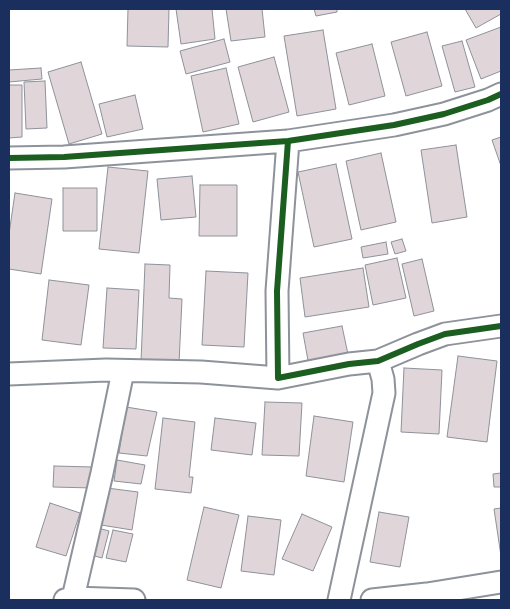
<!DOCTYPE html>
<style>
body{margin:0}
#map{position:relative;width:510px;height:609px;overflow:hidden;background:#fff;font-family:"Comic Neue",sans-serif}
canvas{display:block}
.frame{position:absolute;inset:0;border:10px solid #1b2f5e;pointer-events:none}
</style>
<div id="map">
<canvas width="510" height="609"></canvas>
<div class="frame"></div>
</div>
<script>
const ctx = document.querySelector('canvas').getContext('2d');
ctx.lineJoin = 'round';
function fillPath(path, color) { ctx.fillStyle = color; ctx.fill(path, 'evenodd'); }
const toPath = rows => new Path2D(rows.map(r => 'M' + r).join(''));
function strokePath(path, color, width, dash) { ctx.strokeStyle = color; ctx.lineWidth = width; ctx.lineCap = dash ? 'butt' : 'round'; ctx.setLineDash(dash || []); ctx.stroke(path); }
const building = toPath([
 [128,9,169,9,168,47,127,46,128,9],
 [176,9,212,9,215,39,181,44,176,9],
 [226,9,262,9,265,37,231,41,226,9],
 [314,9,337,9,337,12,316,16,314,9],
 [465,9,501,9,501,14,476,28,465,9],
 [501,27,501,71,481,79,466,40,501,27],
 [323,30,336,109,297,116,284,36,323,30],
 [427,32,442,86,406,96,391,42,427,32],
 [224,39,230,62,186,74,180,51,224,39],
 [462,41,475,87,455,92,442,46,462,41],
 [372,44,385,96,349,105,336,53,372,44],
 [274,57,289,112,253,122,238,67,274,57],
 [81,62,102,134,69,144,48,72,81,62],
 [41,68,42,79,9,82,9,70,41,68],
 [226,68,239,124,203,132,191,76,226,68],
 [45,81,47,128,26,129,24,82,45,81],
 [9,85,22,85,22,137,9,138,9,85],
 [135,95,143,129,107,137,99,104,135,95],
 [501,137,501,166,492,140,501,137],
 [456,145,467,217,432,223,421,150,456,145],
 [381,153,396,222,361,230,346,161,381,153],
 [336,164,352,239,314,247,298,172,336,164],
 [108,167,148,171,139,253,99,249,108,167],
 [192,176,196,217,161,220,157,179,192,176],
 [200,185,237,185,237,236,199,236,200,185],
 [63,188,97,188,97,231,63,231,63,188],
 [15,193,52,199,41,274,9,269,9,234,15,193],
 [402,239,406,251,395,254,391,242,402,239],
 [386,242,388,254,363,258,361,247,386,242],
 [397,258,406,298,373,305,365,265,397,258],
 [422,259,434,311,414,316,402,264,422,259],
 [145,264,170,265,169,298,182,299,179,363,141,361,145,264],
 [363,268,369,307,305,317,300,278,363,268],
 [206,271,248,273,244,347,202,345,206,271],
 [49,280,89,285,81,345,42,340,49,280],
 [107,288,139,290,136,349,103,348,107,288],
 [342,326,349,359,309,366,303,333,342,326],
 [458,356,497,361,487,442,447,437,458,356],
 [404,368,442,370,439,434,401,432,404,368],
 [265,402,302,403,299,456,262,455,265,402],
 [126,407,157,412,147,456,119,453,126,407],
 [314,416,353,422,344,482,306,476,314,416],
 [163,418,195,422,189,477,193,477,191,493,155,489,163,418],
 [215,418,256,423,252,455,211,450,215,418],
 [117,460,145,465,141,484,114,481,117,460],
 [54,466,94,467,93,488,53,487,54,466],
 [501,473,501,487,494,487,493,474,501,473],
 [107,488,138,492,132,530,101,525,107,488],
 [50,503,80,513,66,556,36,547,50,503],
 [204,507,239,515,221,588,187,580,204,507],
 [501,508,501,556,494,509,501,508],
 [379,512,409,517,400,567,370,562,379,512],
 [302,514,332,527,313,571,282,559,302,514],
 [248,516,281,520,274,575,241,571,248,516],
 [98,528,109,531,102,558,91,555,98,528],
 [113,530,133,534,126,562,106,558,113,530]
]);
const street = toPath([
 [288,141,277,291,278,378,349,364,378,361,418,344,445,334,501,326],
 [9,158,64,157,288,141,394,125,444,114,488,100,501,94],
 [9,374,106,370,201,372,278,378],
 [73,598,102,473,123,371],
 [65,600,73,598,134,600],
 [339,600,384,393,383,379,378,361],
 [372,600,427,594,501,582]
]);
const cycleway = toPath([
 [288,141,277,291,278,378,349,364,378,361,418,344,445,334,501,326],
 [9,158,64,157,288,141,394,125,444,114,488,100,501,94]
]);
fillPath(building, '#e0d5d9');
strokePath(building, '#8e929a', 1);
strokePath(street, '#8e929a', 25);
strokePath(street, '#fff', 21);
strokePath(cycleway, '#1b5e20', 6);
</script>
